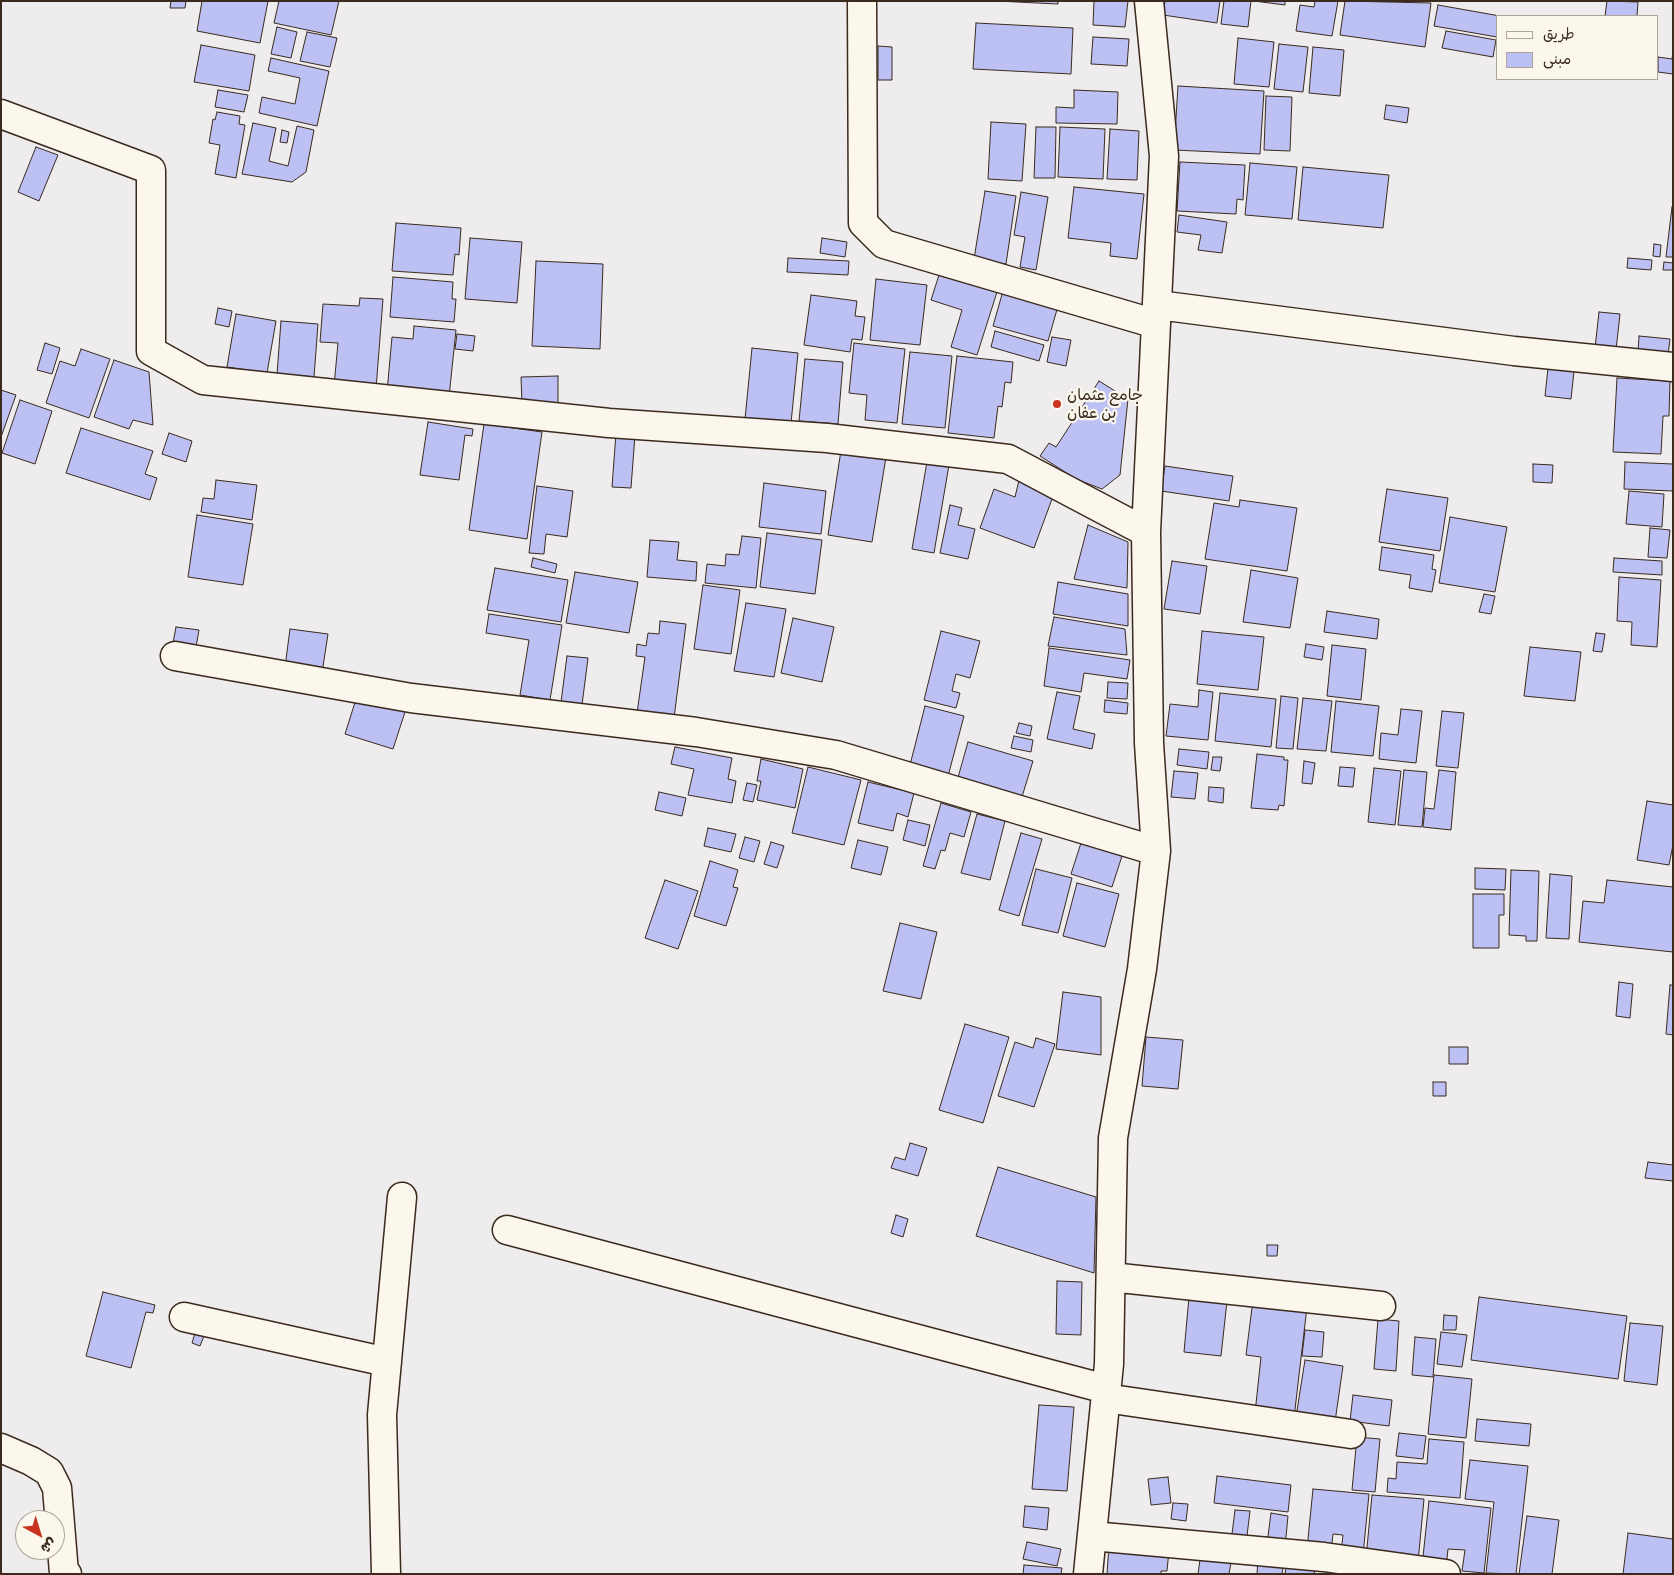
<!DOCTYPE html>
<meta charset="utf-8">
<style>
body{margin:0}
#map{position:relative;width:1674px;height:1575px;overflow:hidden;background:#eeeced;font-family:Delius,"Playpen Sans Arabic",sans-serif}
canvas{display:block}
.frame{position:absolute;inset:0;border:2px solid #3b2a1e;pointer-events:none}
.legend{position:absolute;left:1496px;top:15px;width:162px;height:65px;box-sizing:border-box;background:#fbf7ec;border:1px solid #aea59a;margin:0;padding:6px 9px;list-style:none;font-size:15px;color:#3b2a1e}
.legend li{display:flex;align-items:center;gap:10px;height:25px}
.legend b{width:25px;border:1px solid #aea59a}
.north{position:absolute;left:15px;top:1510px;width:50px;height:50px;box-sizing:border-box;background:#fbf7ec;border:1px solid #aea59a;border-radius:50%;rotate:141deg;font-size:14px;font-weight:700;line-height:20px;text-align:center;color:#3b2a1e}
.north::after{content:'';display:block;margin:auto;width:18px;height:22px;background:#c8321e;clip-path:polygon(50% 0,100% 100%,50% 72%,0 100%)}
</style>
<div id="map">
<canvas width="1674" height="1575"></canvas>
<div class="frame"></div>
<ul class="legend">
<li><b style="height:6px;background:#fbf7ec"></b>طريق</li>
<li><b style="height:14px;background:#bcc0f2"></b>مبنى</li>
</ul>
<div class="north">ش</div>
</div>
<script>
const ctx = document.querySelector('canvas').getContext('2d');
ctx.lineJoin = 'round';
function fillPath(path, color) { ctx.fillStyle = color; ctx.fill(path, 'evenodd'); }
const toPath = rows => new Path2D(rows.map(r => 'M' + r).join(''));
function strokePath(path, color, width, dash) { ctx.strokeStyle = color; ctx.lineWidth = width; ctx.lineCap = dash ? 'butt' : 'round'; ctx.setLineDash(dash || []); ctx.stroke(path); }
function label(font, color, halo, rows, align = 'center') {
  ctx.font = font + ' Delius,"Playpen Sans Arabic",sans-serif'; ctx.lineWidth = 4.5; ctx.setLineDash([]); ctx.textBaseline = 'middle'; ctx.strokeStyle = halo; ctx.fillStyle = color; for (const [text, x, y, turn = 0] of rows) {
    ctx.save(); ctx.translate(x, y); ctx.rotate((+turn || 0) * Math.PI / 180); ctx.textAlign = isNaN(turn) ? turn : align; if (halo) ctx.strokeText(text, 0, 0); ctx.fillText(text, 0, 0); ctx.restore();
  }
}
const building = toPath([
 [171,1,186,1,185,8,170,8,171,1],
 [202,1,268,1,260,43,197,31,202,1],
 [279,1,339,1,331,35,274,23,279,1],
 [996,1,1058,1,1058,4,996,1],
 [1094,1,1128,1,1125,27,1093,25,1094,1],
 [1165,1,1220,1,1217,23,1163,15,1165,1],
 [1224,1,1251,1,1248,27,1221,24,1224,1],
 [1254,1,1285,1,1285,5,1254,1],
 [1315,1,1338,1,1332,36,1296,31,1300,5,1314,7,1315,1],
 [1345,1,1431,3,1425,47,1340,35,1345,1],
 [1607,1,1638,2,1637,16,1605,16,1607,1],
 [1438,5,1500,16,1498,16,1497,37,1434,26,1438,5],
 [976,23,1073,28,1071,74,973,69,976,23],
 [277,27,297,32,291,58,271,54,277,27],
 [1446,31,1496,40,1493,57,1442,48,1446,31],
 [307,32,337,38,330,67,300,61,307,32],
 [1093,37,1129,39,1127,66,1091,64,1093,37],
 [1238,38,1274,42,1269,87,1234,84,1238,38],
 [1279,44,1308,47,1303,92,1274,89,1279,44],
 [201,45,255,55,249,91,194,82,201,45],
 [878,46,892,47,892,80,878,80,878,46],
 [1313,47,1344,50,1340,96,1309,93,1313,47],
 [1673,52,1673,74,1658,72,1658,57,1672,59,1673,52],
 [271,58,329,71,317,126,259,113,262,97,295,104,300,78,268,71,271,58],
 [1178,86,1264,91,1260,154,1174,150,1178,86],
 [218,90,248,95,244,112,215,107,218,90],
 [1074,90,1118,92,1117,124,1056,123,1056,107,1074,108,1074,90],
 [1266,96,1292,97,1290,151,1264,150,1266,96],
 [1386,105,1409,108,1407,123,1384,119,1386,105],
 [217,112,240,116,239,124,245,125,236,178,215,174,220,145,209,143,213,119,215,120,217,112],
 [991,122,1026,124,1022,181,988,179,991,122],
 [253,123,276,128,269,161,288,166,297,126,314,130,306,172,292,182,242,174,253,123],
 [1036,127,1056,127,1055,178,1034,178,1036,127],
 [1060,127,1105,129,1103,179,1058,177,1060,127],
 [1110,129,1139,131,1137,180,1107,179,1110,129],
 [282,130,289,132,287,143,280,142,282,130],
 [36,147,58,155,39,201,18,192,36,147],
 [1180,162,1245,165,1243,200,1237,199,1236,214,1177,211,1180,162],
 [1250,163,1297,167,1292,219,1245,215,1250,163],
 [1303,167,1389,175,1383,228,1298,220,1303,167],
 [1074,187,1144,194,1137,259,1110,256,1111,243,1068,238,1074,187],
 [985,191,1016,196,1006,264,974,259,985,191],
 [1021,192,1048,197,1036,270,1020,267,1025,237,1014,235,1021,192],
 [1672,207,1673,207,1673,257,1666,257,1672,207],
 [1179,215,1227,222,1222,253,1198,250,1201,235,1177,232,1179,215],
 [396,223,461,228,459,255,455,254,453,275,392,271,396,223],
 [470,238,522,242,517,303,465,299,470,238],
 [822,238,847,242,845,257,820,253,822,238],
 [1654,244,1661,245,1660,257,1653,256,1654,244],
 [788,258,849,261,848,275,787,272,788,258],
 [1628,258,1652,260,1651,270,1627,268,1628,258],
 [536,261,603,264,600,349,532,346,536,261],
 [1664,262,1673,263,1673,270,1663,270,1664,262],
 [939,275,997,292,977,355,951,347,962,310,931,300,939,275],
 [393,277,453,282,452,299,456,299,454,322,390,317,393,277],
 [876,279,927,285,920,345,870,340,876,279],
 [1003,291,1058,306,1048,341,993,326,1003,291],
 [811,295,857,301,855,316,865,317,862,340,852,339,850,352,804,345,811,295],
 [360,298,383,299,376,389,334,386,338,343,320,342,323,304,359,306,360,298],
 [218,308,232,311,229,327,215,324,218,308],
 [1599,312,1620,314,1616,350,1595,348,1599,312],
 [236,314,276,321,267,373,227,367,236,314],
 [281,321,318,324,314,377,277,374,281,321],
 [414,326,456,330,449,397,387,392,392,337,413,339,414,326],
 [995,331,1044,345,1039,361,991,347,995,331],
 [457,334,475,336,473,351,455,349,457,334],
 [1639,336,1670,339,1668,355,1638,353,1639,336],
 [1052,337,1071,340,1066,366,1047,362,1052,337],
 [45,343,60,348,52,374,37,370,45,343],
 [854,343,905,349,897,423,865,420,867,395,849,393,854,343],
 [752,348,798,353,791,423,745,419,752,348],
 [81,349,110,359,89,418,46,403,60,361,75,366,81,349],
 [910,352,952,356,945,428,902,424,910,352],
 [957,356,1013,362,1011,383,1005,382,1002,407,998,406,994,438,948,433,957,356],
 [805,359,843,362,838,424,799,421,805,359],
 [114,360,149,372,153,425,133,420,129,429,94,417,114,360],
 [1548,368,1574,371,1571,399,1545,396,1548,368],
 [558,376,558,404,522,405,521,377,558,376],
 [1617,378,1670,381,1669,416,1663,416,1661,454,1613,452,1617,378],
 [1099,381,1128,399,1120,475,1102,489,1076,479,1040,456,1049,443,1056,447,1099,381],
 [1,390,16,395,1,437,1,390],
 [20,400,52,411,35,464,2,453,20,400],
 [428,422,473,429,472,436,465,435,459,480,420,475,428,422],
 [484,424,542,432,527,539,469,530,484,424],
 [81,428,153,451,145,474,157,478,150,500,66,473,81,428],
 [169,433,192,441,186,462,162,454,169,433],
 [616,433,635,435,631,488,612,487,616,433],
 [842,444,887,451,872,542,828,535,842,444],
 [928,456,950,459,934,553,912,549,928,456],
 [1625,462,1673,464,1673,491,1624,489,1625,462],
 [1533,464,1553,465,1552,483,1533,482,1533,464],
 [1165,466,1233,476,1229,501,1161,491,1165,466],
 [1020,476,1052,499,1034,548,980,528,994,489,1015,497,1020,476],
 [216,480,257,485,252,520,201,512,203,498,214,499,216,480],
 [764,483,826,491,821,534,759,527,764,483],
 [537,486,573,491,567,537,546,534,544,554,529,553,537,486],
 [1387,489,1448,498,1440,551,1379,542,1387,489],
 [1629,491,1664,494,1662,527,1626,524,1629,491],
 [1240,500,1297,508,1287,571,1205,559,1214,503,1239,507,1240,500],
 [950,505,962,508,958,525,975,529,968,559,940,553,950,505],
 [197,515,253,524,243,585,188,577,197,515],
 [1450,517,1507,527,1495,592,1439,583,1450,517],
 [1088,525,1128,542,1127,588,1074,579,1088,525],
 [1650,528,1670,530,1667,558,1648,557,1650,528],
 [767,533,822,540,815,594,760,587,767,533],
 [742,536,761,538,756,588,705,583,707,564,725,566,726,554,739,555,742,536],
 [650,540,679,542,677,560,697,562,696,581,647,577,650,540],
 [1382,547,1434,555,1432,569,1436,570,1432,592,1409,588,1411,575,1379,570,1382,547],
 [533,558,557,564,555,573,531,567,533,558],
 [1614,558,1662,561,1662,575,1613,572,1614,558],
 [1172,561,1207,566,1200,614,1164,609,1172,561],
 [495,568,568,580,561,622,487,610,495,568],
 [1251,570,1298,578,1290,628,1243,622,1251,570],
 [575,572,638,582,629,633,566,623,575,572],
 [1619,577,1661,580,1657,647,1631,645,1632,622,1617,621,1619,577],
 [1058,582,1128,594,1128,626,1053,614,1058,582],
 [703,585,740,590,731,654,694,649,703,585],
 [1484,594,1495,596,1491,614,1479,612,1484,594],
 [746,603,786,609,774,677,734,671,746,603],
 [1327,611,1379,619,1377,639,1324,632,1327,611],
 [489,614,562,625,550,700,520,695,529,640,486,633,489,614],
 [1054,617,1125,629,1127,655,1048,646,1054,617],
 [793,618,834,627,822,682,781,673,793,618],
 [660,621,686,624,674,718,637,713,645,657,636,656,637,644,646,646,648,633,659,634,660,621],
 [176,627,199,630,196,647,173,643,176,627],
 [290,629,328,634,322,673,285,667,290,629],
 [941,631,980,641,970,678,956,674,952,691,960,693,956,708,924,700,941,631],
 [1202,631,1264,637,1258,690,1197,684,1202,631],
 [1596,633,1605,634,1602,652,1593,651,1596,633],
 [1306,644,1324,647,1322,660,1304,657,1306,644],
 [1332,645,1366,649,1361,700,1327,696,1332,645],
 [1530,647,1581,652,1575,701,1524,696,1530,647],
 [1049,648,1130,660,1127,679,1084,673,1081,692,1044,686,1049,648],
 [567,656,588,658,582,705,561,702,567,656],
 [1108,682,1128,683,1127,699,1107,698,1108,682],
 [1199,690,1213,692,1208,740,1166,736,1170,704,1198,707,1199,690],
 [1057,692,1080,696,1073,729,1095,734,1092,749,1047,739,1057,692],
 [1220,693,1276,699,1271,747,1215,741,1220,693],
 [357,696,405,712,393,749,345,734,357,696],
 [1281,696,1298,698,1293,749,1276,748,1281,696],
 [1303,698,1332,701,1326,751,1297,749,1303,698],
 [1105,700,1128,703,1127,714,1104,712,1105,700],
 [1336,701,1379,706,1373,756,1331,752,1336,701],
 [925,706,964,716,947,780,909,769,925,706],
 [1401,709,1422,711,1416,763,1379,759,1381,733,1398,735,1401,709],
 [1442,711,1464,713,1458,768,1436,766,1442,711],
 [1019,723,1032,726,1030,736,1016,733,1019,723],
 [1014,736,1033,740,1031,752,1011,748,1014,736],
 [968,742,1033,761,1021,800,957,781,968,742],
 [675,747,732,758,728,779,736,781,732,803,688,795,694,769,671,764,675,747],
 [1179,749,1209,752,1207,769,1177,765,1179,749],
 [1257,754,1284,757,1284,760,1288,760,1284,806,1279,805,1278,810,1251,808,1257,754],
 [1213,757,1222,757,1220,771,1211,770,1213,757],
 [761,759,803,769,795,808,757,800,761,781,757,781,761,759],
 [1304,761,1315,763,1312,784,1302,783,1304,761],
 [808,767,861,780,844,845,792,833,808,767],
 [1340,767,1355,768,1353,787,1338,786,1340,767],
 [1374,768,1401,771,1395,825,1368,822,1374,768],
 [1404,770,1427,772,1422,827,1398,825,1404,770],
 [1439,770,1456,772,1451,830,1423,827,1425,808,1434,809,1439,770],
 [1174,771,1198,773,1195,799,1171,797,1174,771],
 [868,782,914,793,908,817,897,813,893,831,858,823,868,782],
 [747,783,757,785,753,802,743,800,747,783],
 [1209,787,1224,788,1223,803,1208,801,1209,787],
 [659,792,686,798,682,816,655,810,659,792],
 [1647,801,1673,805,1673,845,1669,865,1637,860,1647,801],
 [941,803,971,812,964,837,950,833,945,851,941,850,935,869,923,866,941,803],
 [977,814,1005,821,990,880,961,873,977,814],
 [908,820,930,825,925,846,903,840,908,820],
 [708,828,736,834,731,852,704,846,708,828],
 [1021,833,1042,839,1019,916,999,910,1021,833],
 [745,837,760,841,754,862,739,858,745,837],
 [858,840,888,847,881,875,851,868,858,840],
 [771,842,784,846,777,868,764,864,771,842],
 [1081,843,1122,856,1112,887,1071,874,1081,843],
 [710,861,738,870,733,887,738,888,726,926,694,916,710,861],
 [1475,868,1506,869,1505,890,1475,889,1475,868],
 [1036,869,1072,878,1058,933,1022,925,1036,869],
 [1511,870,1539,871,1537,941,1526,941,1526,936,1509,935,1511,870],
 [1550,874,1572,876,1569,939,1546,938,1550,874],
 [665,880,698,891,678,949,645,938,665,880],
 [1607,880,1673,887,1673,952,1579,942,1583,901,1604,903,1607,880],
 [1077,883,1119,894,1105,947,1063,936,1077,883],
 [1473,894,1504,894,1504,915,1499,915,1499,948,1473,948,1473,894],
 [900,923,937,932,921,999,883,991,900,923],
 [1619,982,1633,984,1630,1018,1616,1016,1619,982],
 [1670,985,1673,985,1673,1035,1666,1034,1670,985],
 [1063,992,1101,997,1101,1055,1056,1049,1063,992],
 [965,1024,1009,1037,983,1123,939,1110,965,1024],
 [1146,1037,1183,1040,1178,1089,1142,1086,1146,1037],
 [1036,1038,1055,1044,1034,1107,998,1096,1015,1042,1033,1048,1036,1038],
 [1449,1047,1468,1047,1468,1064,1449,1064,1449,1047],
 [1433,1082,1446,1082,1446,1096,1433,1096,1433,1082],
 [910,1143,927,1148,918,1176,891,1168,895,1157,905,1160,910,1143],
 [1648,1162,1673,1165,1673,1181,1645,1178,1648,1162],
 [998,1167,1096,1197,1094,1273,976,1236,998,1167],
 [896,1215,908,1219,903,1237,891,1233,896,1215],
 [1267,1245,1278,1245,1277,1256,1267,1256,1267,1245],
 [1057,1281,1082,1282,1081,1335,1056,1334,1057,1281],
 [103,1292,155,1305,153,1313,146,1312,131,1368,86,1356,103,1292],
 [1189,1297,1227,1301,1221,1356,1184,1352,1189,1297],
 [1479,1297,1627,1316,1618,1379,1471,1360,1479,1297],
 [1253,1300,1307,1307,1294,1418,1255,1413,1261,1357,1246,1355,1253,1300],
 [1444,1315,1457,1316,1456,1330,1443,1330,1444,1315],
 [1378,1319,1399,1321,1396,1371,1374,1369,1378,1319],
 [1630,1323,1663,1326,1657,1385,1624,1381,1630,1323],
 [1305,1330,1324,1332,1322,1357,1302,1356,1305,1330],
 [1441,1332,1467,1335,1462,1367,1437,1364,1441,1332],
 [195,1333,204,1336,200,1346,192,1343,195,1333],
 [1415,1337,1436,1339,1433,1377,1412,1375,1415,1337],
 [1305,1360,1343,1366,1335,1422,1296,1417,1305,1360],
 [1434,1375,1472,1379,1466,1438,1428,1434,1434,1375],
 [1353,1395,1392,1400,1389,1426,1350,1421,1353,1395],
 [1039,1405,1074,1407,1067,1491,1032,1489,1039,1405],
 [1477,1419,1531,1424,1529,1446,1475,1441,1477,1419],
 [1399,1433,1426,1436,1423,1459,1396,1456,1399,1433],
 [1357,1437,1380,1439,1375,1492,1352,1490,1357,1437],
 [1429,1439,1464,1442,1460,1498,1387,1492,1388,1478,1396,1479,1397,1462,1427,1464,1429,1439],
 [1470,1460,1528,1466,1516,1574,1486,1573,1494,1502,1465,1499,1470,1460],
 [1217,1476,1291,1485,1288,1512,1214,1503,1217,1476],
 [1168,1477,1171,1503,1151,1505,1148,1479,1168,1477],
 [1313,1489,1369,1494,1363,1555,1341,1553,1343,1535,1333,1534,1331,1552,1307,1549,1313,1489],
 [1372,1495,1424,1499,1418,1562,1366,1558,1372,1495],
 [1429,1501,1491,1508,1484,1573,1462,1571,1465,1550,1448,1549,1446,1568,1422,1566,1429,1501],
 [1173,1503,1188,1504,1186,1521,1171,1519,1173,1503],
 [1025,1506,1049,1508,1047,1530,1023,1527,1025,1506],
 [1235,1510,1250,1511,1246,1544,1231,1542,1235,1510],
 [1271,1513,1288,1516,1285,1547,1267,1544,1271,1513],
 [1527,1516,1559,1520,1552,1574,1519,1574,1527,1516],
 [1628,1533,1673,1539,1673,1574,1623,1574,1628,1533],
 [1027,1542,1061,1549,1057,1566,1023,1559,1027,1542],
 [1109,1545,1169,1550,1167,1571,1161,1571,1161,1574,1107,1574,1109,1545],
 [1201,1553,1232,1557,1229,1574,1198,1574,1201,1553],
 [1258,1559,1284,1561,1282,1574,1257,1574,1258,1559],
 [1287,1561,1316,1564,1314,1574,1285,1574,1287,1561],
 [1024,1565,1062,1568,1061,1574,1023,1574,1024,1565]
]);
const minor = toPath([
 [862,1,863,223,884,244,1156,324],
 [1,114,151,170,151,351,203,380,609,423,827,438,1008,459,1146,532],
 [1158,305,1514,351,1673,367],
 [175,656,411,698,696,732,836,755,1156,851],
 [507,1230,1106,1389],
 [1111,1277,1381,1306],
 [184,1317,387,1362],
 [1105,1398,1351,1434],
 [1,1448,31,1461,49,1472,57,1488,64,1573,67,1574],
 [1092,1536,1324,1557,1446,1574],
 [386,1574,382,1415,402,1197],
 [1088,1574,1109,1364,1113,1138,1142,969,1156,851,1149,743,1146,532,1164,156,1149,1]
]);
const markers = [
 [1057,404,5,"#c8321e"]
];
const poiNames = [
 ["جامع عثمان",1067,395],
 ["بن عفان",1067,413]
];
fillPath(building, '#bcc0f2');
strokePath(building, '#3b2a1e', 1);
strokePath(minor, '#3b2a1e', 31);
strokePath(minor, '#fbf7ec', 28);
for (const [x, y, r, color] of markers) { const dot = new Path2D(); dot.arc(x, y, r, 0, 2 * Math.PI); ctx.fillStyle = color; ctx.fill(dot); strokePath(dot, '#fbf7ec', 2); }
label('16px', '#3b2a1e', '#fbf7ec', poiNames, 'left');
</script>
